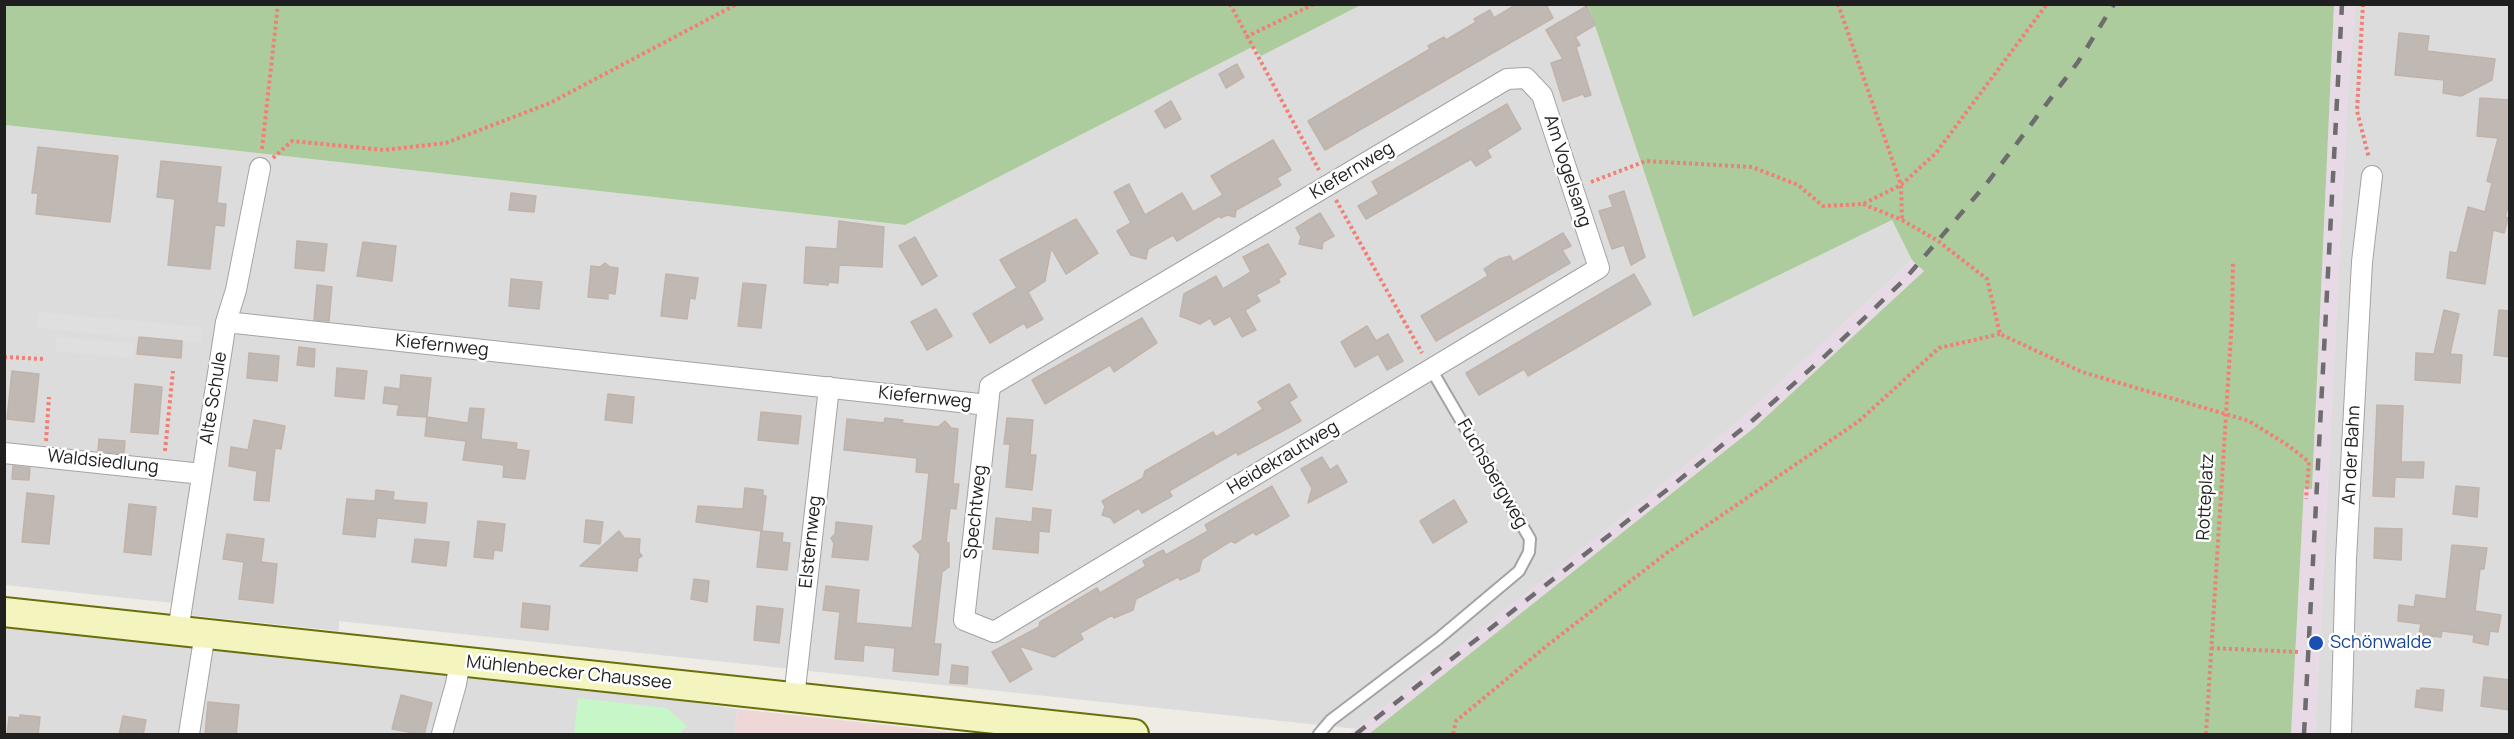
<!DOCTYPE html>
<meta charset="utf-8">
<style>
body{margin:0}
#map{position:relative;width:2514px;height:739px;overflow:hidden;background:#efece6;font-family:Manrope,sans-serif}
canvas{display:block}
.frame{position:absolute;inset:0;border:6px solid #1f1f1f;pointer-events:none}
</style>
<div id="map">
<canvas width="2514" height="739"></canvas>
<div class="frame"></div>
</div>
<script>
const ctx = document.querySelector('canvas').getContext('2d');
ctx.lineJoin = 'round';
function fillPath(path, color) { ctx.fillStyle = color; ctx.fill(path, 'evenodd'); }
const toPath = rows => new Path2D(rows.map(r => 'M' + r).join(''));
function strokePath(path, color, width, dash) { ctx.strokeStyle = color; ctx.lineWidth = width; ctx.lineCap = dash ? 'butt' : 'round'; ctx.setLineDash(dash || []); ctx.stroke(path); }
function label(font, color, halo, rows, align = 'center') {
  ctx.font = font + ' Manrope,sans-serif'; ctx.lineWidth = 5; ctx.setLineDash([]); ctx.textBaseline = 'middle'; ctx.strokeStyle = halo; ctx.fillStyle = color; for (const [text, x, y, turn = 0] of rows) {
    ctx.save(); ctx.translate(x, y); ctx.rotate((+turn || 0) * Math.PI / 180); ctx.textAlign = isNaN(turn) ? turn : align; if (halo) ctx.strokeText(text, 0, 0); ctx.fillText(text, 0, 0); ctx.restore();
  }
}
const residential = toPath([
 [1361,5,1588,5,1693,317,1892,220,1912,260,1749,412,1664,484,1357,729,339,621,339,631,189,615,191,605,5,585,5,125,905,225,1254,46,1261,56],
 [2355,5,2509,5,2509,734,2315,734,2347,104],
 [5,618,543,679,737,709,735,734,5,734]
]);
const commercial = toPath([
 [737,709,969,734,735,734]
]);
const industrial = toPath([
 [2334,5,2355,5,2347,104,2315,734,2291,734,2304,488,2312,488],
 [1912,260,1925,270,1755,427,1369,734,1349,734,1664,484,1749,412]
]);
const forest = toPath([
 [5,4,1361,4,1361,5,1261,56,1254,46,905,225,5,125],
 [1588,5,2334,5,2312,489,2304,488,2291,734,1369,734,1755,427,1924,271,1912,260,1892,220,1693,317]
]);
const park = toPath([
 [578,698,667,708,687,726,679,734,574,734]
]);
const parking = toPath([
 [38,312,203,327,201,343,37,328],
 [56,337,135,343,133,358,55,351]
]);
const building = toPath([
 [1517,4,1546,4,1553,18,1325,150,1308,121,1430,49,1428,46,1444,37,1446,40,1476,22,1474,19,1490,10,1494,18,1517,4],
 [1587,6,1595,25,1575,37,1580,45,1576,47,1591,95,1585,97,1583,94,1563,101,1551,63,1563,59,1546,30,1587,6],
 [2399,33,2429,36,2427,51,2495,59,2492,80,2461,96,2443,93,2444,80,2395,75,2399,33],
 [1237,64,1244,77,1226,88,1219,74,1237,64],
 [2480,98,2510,100,2510,199,2505,217,2508,218,2504,233,2493,230,2485,284,2447,278,2450,252,2457,253,2468,207,2485,212,2492,183,2487,181,2498,138,2477,136,2480,98],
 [1171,101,1181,119,1165,128,1155,111,1171,101],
 [1507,104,1521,129,1487,150,1491,157,1476,166,1471,159,1366,219,1358,206,1379,194,1372,182,1507,104],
 [1273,140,1291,170,1277,178,1281,185,1236,210,1235,217,1227,215,1221,218,1219,216,1177,241,1173,235,1148,249,1146,259,1131,255,1117,231,1131,223,1114,192,1129,184,1145,215,1182,193,1193,212,1223,195,1211,176,1273,140],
 [38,147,118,156,110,222,36,214,38,193,32,193,38,147],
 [161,161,221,167,217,203,226,204,224,226,215,225,210,269,168,265,175,199,157,197,161,161],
 [1624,191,1645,257,1631,265,1624,245,1612,249,1599,211,1613,207,1609,196,1624,191],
 [511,193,536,196,534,212,509,210,511,193],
 [1320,213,1334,236,1323,242,1322,249,1299,244,1301,237,1296,228,1320,213],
 [1076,219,1098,253,1066,274,1051,248,1045,281,1028,292,1043,319,1027,328,1024,323,990,343,973,314,1017,288,1000,260,1076,219],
 [839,221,884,227,882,267,839,265,838,283,829,282,828,285,804,283,806,247,837,249,839,221],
 [1563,233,1571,246,1562,250,1570,263,1436,341,1421,316,1488,276,1484,269,1499,259,1510,256,1513,262,1563,233],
 [915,237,937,276,922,285,899,246,915,237],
 [297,241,327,244,324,271,295,268,297,241],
 [363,242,396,246,392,281,357,276,363,242],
 [1268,244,1286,274,1278,279,1280,282,1256,295,1260,301,1245,310,1256,330,1242,337,1230,316,1214,325,1210,318,1200,324,1180,316,1184,294,1216,276,1223,289,1251,272,1243,257,1268,244],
 [605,263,610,267,618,268,615,294,608,293,608,299,588,297,591,266,600,267,605,263],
 [666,274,698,278,695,299,690,298,687,319,661,316,666,274],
 [1634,274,1651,304,1528,376,1524,369,1479,395,1466,373,1634,274],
 [511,279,542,282,539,309,509,306,511,279],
 [743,283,766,285,761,328,738,326,743,283],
 [317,285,332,287,329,321,314,320,317,285],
 [936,309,952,336,927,350,911,322,936,309],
 [2444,310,2459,314,2450,354,2462,355,2460,383,2415,380,2416,353,2434,354,2444,310],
 [2499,310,2510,311,2510,357,2494,355,2499,310],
 [1142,318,1157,343,1114,372,1110,365,1045,404,1032,380,1142,318],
 [1367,326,1376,341,1388,334,1403,361,1387,370,1378,354,1355,367,1341,342,1367,326],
 [139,337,182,341,181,358,137,354,139,337],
 [299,347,315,349,314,367,297,365,299,347],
 [249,353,279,356,277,381,247,378,249,353],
 [337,368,367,371,364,399,335,396,337,368],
 [12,371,39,374,34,422,7,419,12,371],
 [401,375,431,378,427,417,397,415,399,405,383,403,385,387,400,389,401,375],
 [135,384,162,387,158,434,131,432,135,384],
 [1289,384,1297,397,1289,402,1301,421,1238,455,1236,452,1169,491,1172,496,1142,513,1139,508,1114,523,1111,518,1102,515,1105,507,1102,501,1143,478,1145,471,1213,432,1216,437,1263,409,1258,402,1289,384],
 [608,394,634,397,632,423,605,420,608,394],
 [2377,405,2403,406,2401,462,2424,462,2423,478,2395,477,2394,497,2373,496,2377,405],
 [470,408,484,409,481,439,517,443,516,449,529,451,525,479,503,477,504,465,463,460,466,441,425,436,427,417,468,423,470,408],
 [761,412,801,416,798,444,758,440,761,412],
 [885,418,903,420,902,423,938,427,945,421,951,428,958,429,953,484,959,484,956,509,950,508,946,542,949,543,949,567,942,572,934,644,941,644,938,675,893,671,895,648,864,645,863,661,835,659,840,612,823,610,826,586,859,590,856,623,912,628,920,554,913,546,922,540,929,473,916,472,917,458,844,450,847,419,884,423,885,418],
 [1007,418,1033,420,1030,455,1036,455,1032,490,1006,487,1010,444,1004,444,1007,418],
 [254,420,285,426,281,449,275,448,269,501,254,500,257,471,229,466,231,447,248,450,254,420],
 [99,439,125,441,124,454,98,451,99,439],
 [1322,457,1330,470,1337,465,1347,482,1308,503,1312,488,1301,469,1322,457],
 [13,466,30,468,29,480,12,479,13,466],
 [1272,486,1289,516,1256,535,1253,532,1235,543,1231,541,1202,559,1199,571,1180,580,1178,577,1136,599,1133,610,1114,618,1112,615,1080,633,1083,639,1054,657,1019,646,1032,669,1010,682,992,652,1039,627,1040,622,1097,588,1100,593,1146,566,1143,561,1163,550,1166,555,1208,531,1205,525,1272,486],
 [2456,486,2479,488,2477,517,2453,514,2456,486],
 [745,488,763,490,763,496,766,496,762,531,783,533,782,542,790,543,787,570,757,567,761,531,696,522,698,506,743,509,745,488],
 [376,490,394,492,393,500,427,503,425,523,377,518,375,537,343,534,347,499,375,501,376,490],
 [27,493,54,496,49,544,22,542,27,493],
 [1454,500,1467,522,1433,543,1420,521,1454,500],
 [129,504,156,507,151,555,124,552,129,504],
 [1033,508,1051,510,1049,532,1039,531,1038,553,993,549,996,518,1032,522,1033,508],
 [586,520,603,522,600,544,584,542,586,520],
 [478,521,505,524,502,551,494,550,493,559,474,557,478,521],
 [836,522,872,526,868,560,832,557,834,543,831,538,835,534,836,522],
 [2375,528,2402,529,2401,560,2374,558,2375,528],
 [619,531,624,538,640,539,639,552,642,556,638,559,637,571,580,566,619,531],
 [227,534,264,539,261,562,277,564,273,603,239,599,244,562,223,559,227,534],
 [415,539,449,542,446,566,412,562,415,539],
 [2452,545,2487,548,2484,569,2480,569,2475,611,2501,615,2498,632,2490,631,2488,645,2473,642,2474,635,2442,631,2441,637,2419,635,2421,624,2398,621,2399,605,2414,607,2416,595,2446,599,2452,545],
 [694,579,709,581,707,602,691,599,694,579],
 [523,603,550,606,548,630,521,627,523,603],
 [757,606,783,609,779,643,754,640,757,606],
 [952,665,968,667,967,684,950,683,952,665],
 [2484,677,2510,680,2510,710,2481,706,2484,677],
 [2421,688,2444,690,2442,711,2415,707,2417,690,2420,691,2421,688],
 [401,695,432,703,424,735,392,729,401,695],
 [208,702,239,705,236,735,205,735,208,702],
 [20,715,40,717,38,735,7,735,9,717,20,718,20,715],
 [123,716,146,720,143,735,119,735,123,716]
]);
const path = toPath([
 [1230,4,1319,170],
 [1838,4,1901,185,1902,220],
 [2363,4,2357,111,2369,158],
 [1246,37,1314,4],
 [262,149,278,4],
 [273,158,292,141,384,150,446,143,550,103,737,4],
 [1591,182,1646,161,1752,167,1798,185,1823,206,1863,204,1901,185,1936,153,2047,4],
 [1336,200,1422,353],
 [1863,204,1902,220,1938,241,1987,279,2000,334,2082,372,2249,421,2289,446,2309,462,2306,499],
 [4,357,44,359],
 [46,441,49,397],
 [165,451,173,371],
 [2211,648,2299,652],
 [1453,734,1456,721,1549,644,1668,552,1859,421,1939,348,2000,334],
 [2206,734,2232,319,2233,261]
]);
const lane = toPath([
 [1319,734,1331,720,1438,639,1519,571,1529,552,1530,539,1431,369]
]);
const street = toPath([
 [226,322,988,405,990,386,1507,79,1526,78,1542,95,1599,268,994,632,964,620,988,405],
 [4,453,202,474],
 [178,631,226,322,236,290,260,168],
 [794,698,829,387],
 [189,734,205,633],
 [442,734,456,684,460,661],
 [2341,734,2346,559,2362,262,2372,176]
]);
const secondary = toPath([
 [4,612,1134,734]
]);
const rail = toPath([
 [1356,734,1668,489,1753,420,1825,356,1905,279,1987,183,2078,62,2114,4],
 [2304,734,2342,4]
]);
const markers = [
 [2316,643,8,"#1a4fb4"]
];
const streetNames = [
 ["Kiefernweg",1352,171,-31],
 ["Am Vogelsang",1567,171,72],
 ["Kiefernweg",442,346,6],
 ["Alte Schule",214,398,-81],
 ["Kiefernweg",925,398,6],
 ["An der Bahn",2352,455,-87],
 ["Heidekrautweg",1283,458,-31],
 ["Waldsiedlung",103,462,6],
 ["Fuchsbergweg",1492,474,60],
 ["Rotteplatz",2206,497,-87],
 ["Spechtweg",976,512,-84],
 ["Elsternweg",811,542,-84],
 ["Mühlenbecker Chaussee",569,673,6]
];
const transitNames = [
 ["Schönwalde",2330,643]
];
fillPath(residential, '#dddcdc');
fillPath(commercial, '#efd7d7');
fillPath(industrial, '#e8d9e6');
fillPath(forest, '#adcc9e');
fillPath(park, '#c7f6c9');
fillPath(parking, '#dfdfdf');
fillPath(building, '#c0b8b3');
strokePath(building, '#c0b3aa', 1.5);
strokePath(lane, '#a3a3a3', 14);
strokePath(street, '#a3a3a3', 22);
strokePath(secondary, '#68700d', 32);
strokePath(path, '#f07f76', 4, [3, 3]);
strokePath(lane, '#fff', 10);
strokePath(street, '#fff', 20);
strokePath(secondary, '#f4f5be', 28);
strokePath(rail, '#6d6d6d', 4.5, [12, 12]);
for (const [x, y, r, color] of markers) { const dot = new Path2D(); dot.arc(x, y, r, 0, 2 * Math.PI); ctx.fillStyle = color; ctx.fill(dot); strokePath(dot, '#fff', 2); }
label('18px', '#1f1f1f', '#fff', streetNames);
label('18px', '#164399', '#fff', transitNames, 'left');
</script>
